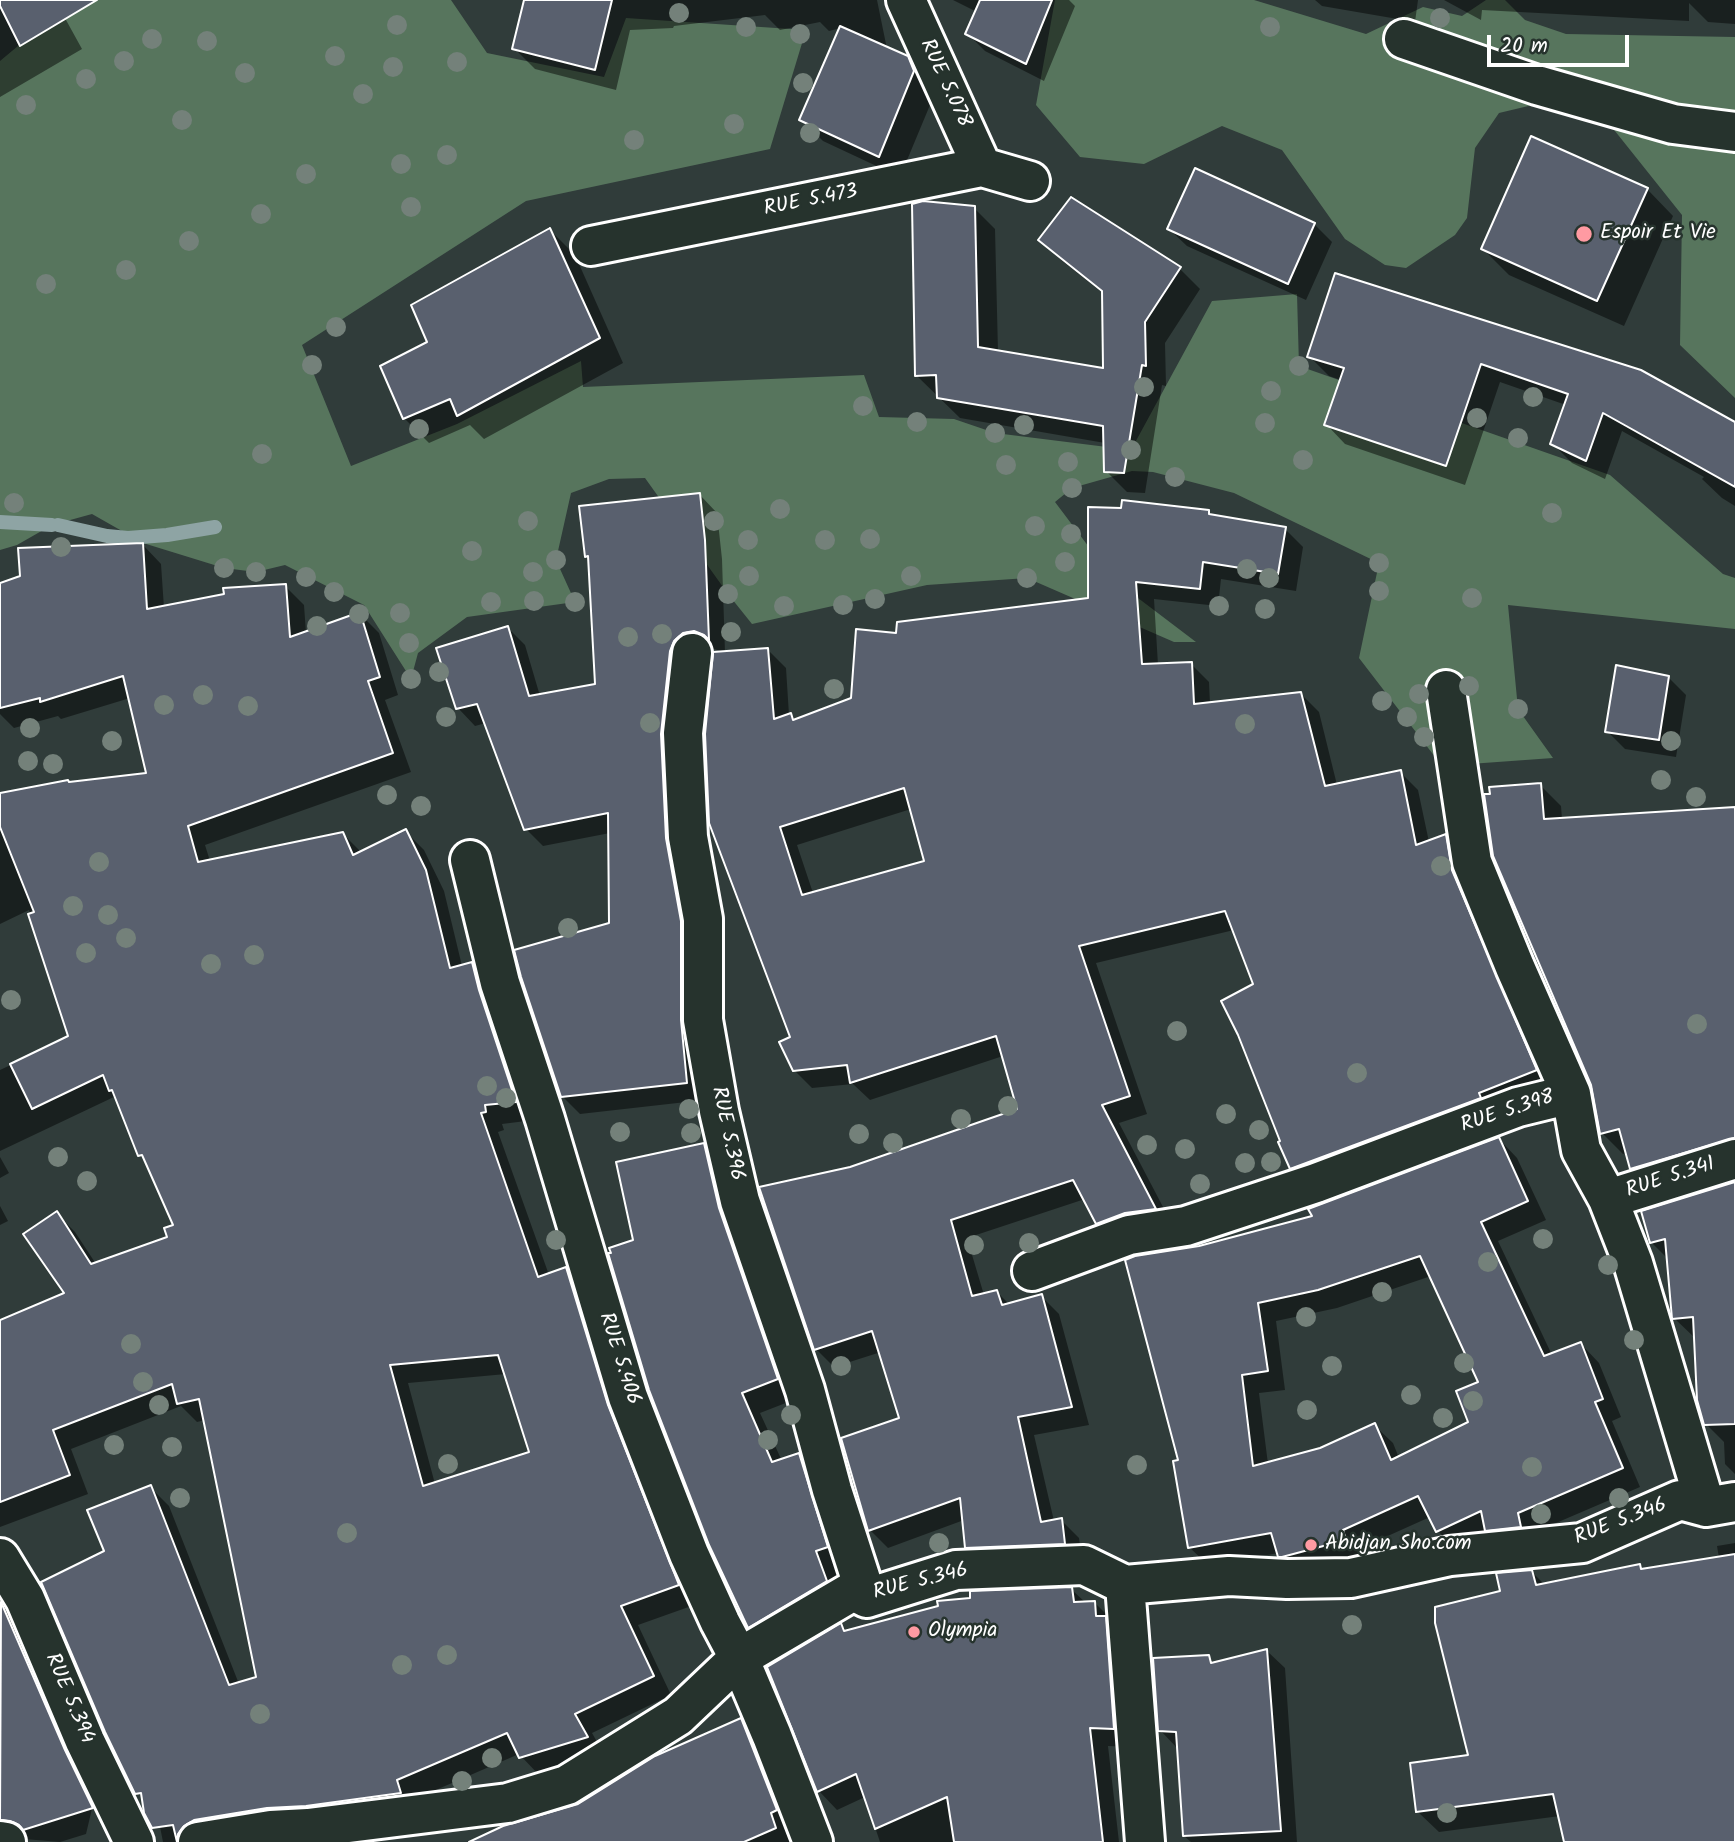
<!DOCTYPE html>
<style>
body{margin:0}
#map{position:relative;width:1735px;height:1842px;overflow:hidden;background:#303c3a;font-family:Kalam,sans-serif}
canvas{display:block}
.scale{position:absolute;left:1487px;top:35px;width:142px;height:32px;box-sizing:border-box;border:4px solid #fff;border-top:0;padding-left:9px;font-size:21px;line-height:24px;white-space:nowrap;color:#fff;-webkit-text-stroke:5px #26332d;paint-order:stroke}
</style>
<div id="map">
<canvas width="1735" height="1842"></canvas>
<div class="scale">20 m</div>
</div>
<script>
const ctx = document.querySelector('canvas').getContext('2d');
ctx.lineJoin = 'round';
function fillPath(path, color) { ctx.fillStyle = color; ctx.fill(path, 'evenodd'); }
const toPath = rows => new Path2D(rows.map(r => 'M' + r).join(''));
function strokePath(path, color, width, dash) { ctx.strokeStyle = color; ctx.lineWidth = width; ctx.lineCap = dash ? 'butt' : 'round'; ctx.setLineDash(dash || []); ctx.stroke(path); }
function label(font, color, halo, rows, align = 'center') {
  ctx.font = font + ' Kalam,sans-serif'; ctx.lineWidth = 5; ctx.setLineDash([]); ctx.textBaseline = 'middle'; ctx.strokeStyle = halo; ctx.fillStyle = color; for (const [text, x, y, turn = 0] of rows) {
    ctx.save(); ctx.translate(x, y); ctx.rotate((+turn || 0) * Math.PI / 180); ctx.textAlign = isNaN(turn) ? turn : align; if (halo) ctx.strokeText(text, 0, 0); ctx.fillText(text, 0, 0); ctx.restore();
  }
}
const green = toPath([
 [73,0,451,0,487,53,604,77,626,18,806,30,770,149,526,201,302,345,351,466,457,424,581,361,583,387,864,375,879,417,954,419,995,433,1131,450,1212,301,1297,294,1299,366,1610,475,1723,574,1735,578,1735,629,1508,605,1518,709,1553,758,1442,766,1359,658,1379,563,1234,493,1153,472,1132,471,1072,488,1055,502,1113,579,1196,642,1174,642,1027,578,927,585,752,624,728,594,645,478,609,479,571,493,556,560,575,602,467,617,418,653,411,679,364,605,285,565,256,572,224,568,143,543,92,514,52,525,17,545,0,550,0,61],
 [1055,0,1254,0,1366,34,1423,7,1462,16,1486,0,1505,0,1525,20,1566,34,1735,37,1735,398,1680,345,1682,215,1603,116,1541,103,1499,113,1475,148,1467,218,1455,235,1406,268,1385,265,1345,239,1282,150,1222,126,1144,164,1080,157,1036,105]
]);
const shadow = toPath([
 [0,0,55,0,82,49,0,97],
 [525,0,877,0,887,49,907,58,928,80,935,93,900,177,823,141,802,120,841,28,829,31,820,22,780,30,765,15,674,26,673,28,630,30,616,90,535,69,514,48],
 [953,0,1069,0,1075,6,1044,81,985,51,967,33,977,12],
 [1315,0,1418,0,1415,22,1322,6],
 [1444,0,1735,0,1735,24,1708,22,1689,3,1689,21,1482,10,1481,20],
 [1647,189,1673,216,1624,326,1509,275,1483,249],
 [974,208,995,229,998,352,1105,370,1104,294,1061,260,1040,240,1179,268,1200,289,1165,343,1166,386,1162,385,1145,493,1127,492,1106,471,1105,443,960,418,917,376],
 [1314,224,1332,242,1306,300,1187,246,1169,229],
 [550,230,575,255,623,363,484,439,470,425,429,443,404,418,429,343],
 [1336,275,1735,424,1735,506,1722,498,1702,479,1704,477,1622,431,1605,479,1572,463,1552,443,1566,405,1500,382,1465,485,1345,444,1326,424,1341,380,1329,376,1309,356],
 [700,495,717,513,722,559,725,653,712,648,700,650,704,1100,580,1114,562,1096,611,924,610,833,543,846,526,829,486,723,475,726,458,708,508,628,525,645,540,696,597,685,590,560,586,556],
 [1209,512,1213,516,1285,529,1303,547,1296,591,1221,579,1218,606,1154,599,1158,665,1191,664,1209,682,1210,704,1301,694,1319,712,1337,785,1400,772,1418,790,1429,842,1445,836,1463,854,1553,1088,1309,1186,1291,1168,1282,1142,1255,985,1234,930,1096,963,1147,1114,1119,1123,1173,1226,1115,1241,1097,1223,1085,1199,967,1238,984,1295,997,1292,1010,1305,1041,1296,1059,1314,1089,1425,1034,1435,1054,1521,1061,1520,1079,1538,1082,1561,985,1565,967,1547,964,1520,888,1548,870,1530,902,1419,881,1352,834,1367,816,1349,850,1169,1019,1110,1003,1056,870,1100,853,1084,812,1088,794,1070,768,650,786,668,789,715,796,721,853,700,898,635,1090,600],
 [911,809,927,862,813,893,797,845],
 [143,545,161,564,164,608,285,586,304,605,306,633,360,614,379,633,398,695,385,700,411,772,205,845,210,861,343,834,362,853,405,831,424,850,444,891,462,966,472,964,490,982,534,1120,502,1124,504,1130,498,1132,549,1275,566,1269,585,1288,697,1604,638,1625,671,1695,592,1733,605,1756,539,1775,519,1754,415,1799,206,1842,163,1842,106,1552,150,1487,169,1506,239,1684,258,1678,205,1420,197,1422,181,1406,71,1449,88,1494,0,1527,0,1322,67,1294,56,1213,75,1232,96,1264,169,1238,175,1225,148,1163,140,1155,116,1096,0,1151,0,1070,70,1037,29,910,0,924,0,795,148,774,130,698,61,719,58,716,14,728,0,714,0,585],
 [506,1374,531,1453,435,1484,408,1383],
 [1668,677,1686,695,1676,757,1625,749,1607,731],
 [1540,785,1561,806,1562,819,1735,809,1735,1163,1652,1189,1632,1168,1627,1153,1623,1154,1602,1133,1593,1085,1495,856],
 [1499,1139,1517,1158,1546,1220,1498,1241,1552,1355,1581,1344,1599,1363,1621,1417,1612,1421,1640,1487,1535,1532,1456,1550,1438,1531,1430,1517,1361,1548,1363,1558,1298,1575,1279,1553,1208,1565,1189,1547,1180,1461,1199,1248,1314,1217],
 [1431,1276,1481,1383,1470,1423,1399,1458,1393,1443,1374,1425,1320,1449,1268,1464,1259,1393,1285,1390,1276,1321,1337,1308],
 [703,1144,723,1164,796,1399,760,1413,782,1461,799,1455,818,1474,846,1567,835,1570,845,1601,768,1646,749,1627,635,1241],
 [0,1157,9,1173,0,1178],
 [1735,1184,1735,1474,1725,1464,1724,1442,1706,1424,1696,1339,1674,1318,1668,1259,1651,1242],
 [0,1206,8,1221,0,1225],
 [1735,1543,1735,1842,1566,1842,1560,1816,1439,1832,1418,1812,1470,1756,1502,1592,1532,1572,1545,1585,1639,1566,1644,1570,1719,1558,1717,1546],
 [1071,1589,1086,1603,1095,1603,1113,1621,1132,1747,1108,1746,1119,1842,880,1842,865,1797,837,1810,819,1791,841,1625,848,1632],
 [0,1591,95,1796,86,1834,60,1842,12,1838,0,1842],
 [1267,1651,1285,1668,1297,1842,1191,1842,1184,1836,1178,1749,1160,1730,1208,1657,1215,1664],
 [740,1720,759,1739,792,1842,473,1842,579,1805]
]);
const stream = toPath([
 [0,522,52,525],
 [58,525,107,536,128,538,167,535,215,527]
]);
const building = toPath([
 [0,0,97,0,20,46,0,6,0,0],
 [524,0,612,0,595,70,512,49,524,0],
 [980,0,1052,0,1026,64,965,34,980,0],
 [840,26,908,56,914,71,879,157,799,120,840,26],
 [1531,136,1648,188,1597,301,1481,249,1531,136],
 [1195,168,1315,223,1288,284,1167,229,1195,168],
 [1071,197,1181,267,1145,322,1146,366,1142,365,1124,473,1104,472,1103,426,937,398,936,375,915,376,912,204,923,201,975,206,978,347,1103,368,1102,291,1038,240,1071,197],
 [550,228,600,338,457,416,450,399,403,419,380,366,427,342,411,305,550,228],
 [1335,273,1641,370,1735,422,1735,487,1603,413,1586,461,1550,444,1568,394,1481,364,1446,466,1324,425,1344,368,1307,357,1335,273],
 [700,493,705,540,709,640,704,635,694,631,683,633,674,641,670,651,661,734,666,838,681,921,681,1020,687,1083,561,1097,521,977,514,950,609,923,608,813,524,830,477,704,456,709,436,648,508,626,529,696,595,684,588,556,585,557,579,506,700,493],
 [1122,500,1209,510,1209,514,1286,527,1278,574,1203,562,1200,589,1136,582,1142,664,1192,662,1194,704,1301,692,1325,786,1401,770,1416,845,1446,834,1452,870,1537,1070,1479,1093,1481,1098,1290,1169,1278,1142,1280,1141,1238,1035,1221,1001,1253,984,1225,911,1079,946,1130,1096,1102,1105,1156,1209,1125,1213,1096,1224,1073,1180,951,1220,972,1296,997,1290,1002,1305,1042,1294,1072,1407,1018,1417,1041,1522,1062,1518,1065,1544,965,1548,960,1498,868,1531,841,1438,899,1418,872,1331,814,1350,759,1187,850,1167,1017,1109,996,1036,850,1083,847,1065,793,1071,779,1042,790,1037,709,823,705,734,713,652,768,648,774,719,791,713,793,720,851,698,856,629,896,633,897,622,1088,598,1088,507,1121,508,1122,500],
 [904,788,924,861,802,895,780,827,904,788],
 [143,543,147,609,224,594,223,588,286,584,290,637,360,612,380,677,368,681,393,753,188,826,198,862,343,832,353,855,406,829,426,870,450,968,472,962,479,990,516,1102,485,1105,486,1112,481,1113,538,1277,566,1267,608,1405,679,1585,621,1606,654,1676,575,1714,588,1737,519,1758,507,1733,397,1780,401,1793,306,1806,267,1808,194,1820,184,1826,178,1834,177,1842,173,1825,152,1828,144,1813,141,1793,135,1794,105,1732,41,1582,104,1551,87,1510,151,1485,229,1685,256,1677,199,1399,177,1404,172,1384,53,1430,70,1475,0,1502,0,1320,64,1293,23,1234,57,1211,91,1264,167,1237,164,1228,173,1225,142,1155,138,1156,112,1090,109,1091,103,1075,32,1109,10,1064,68,1036,28,914,34,912,0,827,0,793,68,780,69,782,146,773,123,676,40,702,40,698,0,708,0,583,20,576,18,548,143,543],
 [498,1355,529,1452,423,1486,390,1365,498,1355],
 [1616,665,1669,676,1659,740,1605,732,1616,665],
 [1541,783,1544,819,1735,807,1735,1138,1630,1169,1619,1129,1600,1134,1591,1085,1493,856,1484,794,1490,794,1489,787,1541,783],
 [1499,1137,1528,1201,1481,1222,1544,1356,1581,1342,1603,1399,1595,1402,1623,1468,1518,1513,1521,1527,1485,1531,1481,1511,1436,1532,1418,1496,1343,1530,1346,1540,1282,1557,1278,1557,1271,1533,1188,1548,1173,1461,1178,1460,1125,1260,1135,1256,1199,1246,1312,1216,1308,1209,1499,1137],
 [1420,1256,1478,1382,1456,1391,1468,1422,1391,1460,1375,1423,1320,1448,1253,1466,1242,1375,1268,1371,1258,1303,1318,1290,1420,1256],
 [704,1143,719,1208,778,1379,742,1393,772,1462,799,1453,828,1547,816,1551,827,1581,748,1628,709,1545,649,1390,608,1253,611,1253,609,1248,633,1240,616,1162,704,1143],
 [1735,1182,1735,1424,1704,1425,1697,1400,1693,1317,1672,1319,1665,1239,1650,1243,1641,1211,1735,1182],
 [1735,1554,1735,1842,1564,1842,1553,1794,1416,1812,1410,1763,1468,1755,1435,1623,1435,1607,1500,1591,1496,1573,1532,1570,1536,1585,1640,1564,1641,1569,1735,1554],
 [1072,1587,1074,1602,1095,1601,1096,1616,1106,1616,1114,1729,1090,1728,1103,1842,954,1842,947,1797,875,1829,856,1774,817,1792,767,1667,841,1623,844,1631,938,1606,937,1601,970,1598,970,1591,1072,1587],
 [1,1602,65,1750,93,1808,23,1830,19,1825,10,1821,0,1820,1,1602],
 [1267,1649,1281,1831,1183,1836,1176,1732,1158,1731,1153,1658,1209,1655,1211,1663,1267,1649],
 [741,1718,777,1810,771,1813,776,1828,744,1842,469,1842,503,1826,578,1804,655,1756,741,1718]
]);
const minor = toPath([
 [906,0,982,167],
 [1404,39,1537,85,1673,124,1735,132],
 [591,246,982,167,1030,181],
 [692,653,683,733,688,837,703,919,703,1020,719,1111,740,1201,805,1390,832,1490,867,1598],
 [1446,690,1472,862,1515,967,1571,1094],
 [470,860,500,983,545,1119,628,1397,689,1554,720,1622,739,1658,772,1736,813,1842],
 [1608,1199,1735,1159],
 [1032,1271,1129,1235,1186,1226,1316,1183,1518,1107,1571,1094,1581,1150,1608,1199,1633,1263,1706,1507],
 [0,1558,25,1599,85,1741,134,1842],
 [1125,1585,1145,1842],
 [0,1841,6,1842],
 [198,1842,271,1830,308,1828,508,1803,567,1785,678,1716,739,1658,853,1591,867,1598,956,1570,1084,1565,1125,1585,1229,1576,1287,1579,1351,1578,1450,1556,1582,1543,1680,1500,1706,1507,1735,1502]
]);
const trees = [
 [679,13],
 [1440,18],
 [397,25],
 [746,27],
 [1270,27],
 [800,34],
 [152,39],
 [207,41],
 [335,56],
 [124,61],
 [457,62],
 [393,67],
 [245,73],
 [86,79],
 [803,83],
 [363,94],
 [26,105],
 [182,120],
 [734,124],
 [810,133],
 [634,140],
 [447,155],
 [401,164],
 [306,174],
 [411,207],
 [261,214],
 [189,241],
 [126,270],
 [46,284],
 [336,327],
 [312,365],
 [1299,366],
 [1144,387],
 [1271,391],
 [1533,397],
 [863,406],
 [1477,418],
 [917,422],
 [1265,423],
 [1024,425],
 [419,429],
 [995,433],
 [1518,438],
 [1131,450],
 [262,454],
 [1303,460],
 [1068,462],
 [1006,465],
 [1175,477],
 [1072,488],
 [14,503],
 [780,509],
 [1552,513],
 [528,521],
 [714,521],
 [1035,526],
 [1071,534],
 [870,539],
 [748,540],
 [825,540],
 [61,547],
 [472,551],
 [556,560],
 [1065,562],
 [1379,563],
 [224,568],
 [1247,569],
 [256,572],
 [533,572],
 [749,576],
 [911,576],
 [306,577],
 [1027,578],
 [1269,578],
 [1379,591],
 [334,592],
 [728,594],
 [1472,598],
 [875,599],
 [534,601],
 [491,602],
 [575,602],
 [843,605],
 [784,606],
 [1219,606],
 [1265,609],
 [400,613],
 [359,614],
 [317,626],
 [731,632],
 [662,634],
 [628,637],
 [409,643],
 [439,672],
 [411,679],
 [1469,686],
 [834,689],
 [1419,694],
 [203,695],
 [1382,701],
 [164,705],
 [248,706],
 [1518,709],
 [446,717],
 [1407,717],
 [650,723],
 [1245,724],
 [30,728],
 [1424,737],
 [112,741],
 [1671,741],
 [28,761],
 [53,764],
 [1661,780],
 [387,795],
 [1696,797],
 [421,806],
 [99,862],
 [1441,866],
 [73,906],
 [108,915],
 [568,928],
 [126,938],
 [86,953],
 [254,955],
 [211,964],
 [11,1000],
 [1697,1024],
 [1177,1031],
 [1357,1073],
 [487,1086],
 [506,1098],
 [1008,1106],
 [689,1109],
 [1226,1114],
 [961,1119],
 [1259,1130],
 [620,1132],
 [691,1133],
 [859,1134],
 [893,1143],
 [1147,1145],
 [1185,1149],
 [58,1157],
 [1271,1162],
 [1245,1163],
 [87,1181],
 [1200,1184],
 [1543,1239],
 [556,1240],
 [1029,1243],
 [974,1245],
 [1488,1262],
 [1608,1265],
 [1382,1292],
 [1306,1317],
 [1634,1340],
 [131,1344],
 [1464,1363],
 [841,1366],
 [1332,1366],
 [143,1382],
 [1411,1395],
 [1473,1401],
 [159,1405],
 [1307,1410],
 [791,1415],
 [1443,1418],
 [768,1440],
 [114,1445],
 [172,1447],
 [448,1464],
 [1137,1465],
 [1532,1467],
 [180,1498],
 [1619,1498],
 [1541,1514],
 [347,1533],
 [939,1543],
 [1352,1625],
 [447,1655],
 [402,1665],
 [260,1714],
 [492,1758],
 [462,1781],
 [1447,1813]
];
const markers = [
 [1584,234,9,"#ff9aa2"],
 [1311,1545,7,"#ff9aa2"],
 [914,1632,7,"#ff9aa2"]
];
const streetNames = [
 ["RUE 5.078",944,84,65],
 ["RUE 5.473",811,202,-11],
 ["RUE 5.398",1508,1113,-18],
 ["RUE 5.396",726,1134,78],
 ["RUE 5.341",1671,1179,-18],
 ["RUE 5.406",618,1359,72],
 ["RUE 5.346",1621,1523,-21],
 ["RUE 5.346",921,1583,-14],
 ["RUE 5.394",68,1699,67]
];
const poiNames = [
 ["Espoir Et Vie",1600,234],
 ["Abidjan Sho.com",1325,1545],
 ["Olympia",928,1632]
];
fillPath(green, '#57755d');
fillPath(shadow, '#0007');
strokePath(stream, '#8ea4a4', 14);
fillPath(building, '#59606e');
strokePath(building, '#fff', 2);
strokePath(minor, '#fff', 44);
strokePath(minor, '#26332d', 38);
ctx.fillStyle = '#74817a';
for (const [x, y] of trees) { ctx.beginPath(); ctx.arc(x, y, 10, 0, 2 * Math.PI); ctx.fill(); }
for (const [x, y, r, color] of markers) { const dot = new Path2D(); dot.arc(x, y, r, 0, 2 * Math.PI); ctx.fillStyle = color; ctx.fill(dot); strokePath(dot, '#26332d', 2.5); }
label('21px', '#fff', '#26332d', streetNames);
label('21px', '#fff', '#26332d', poiNames, 'left');
</script>
